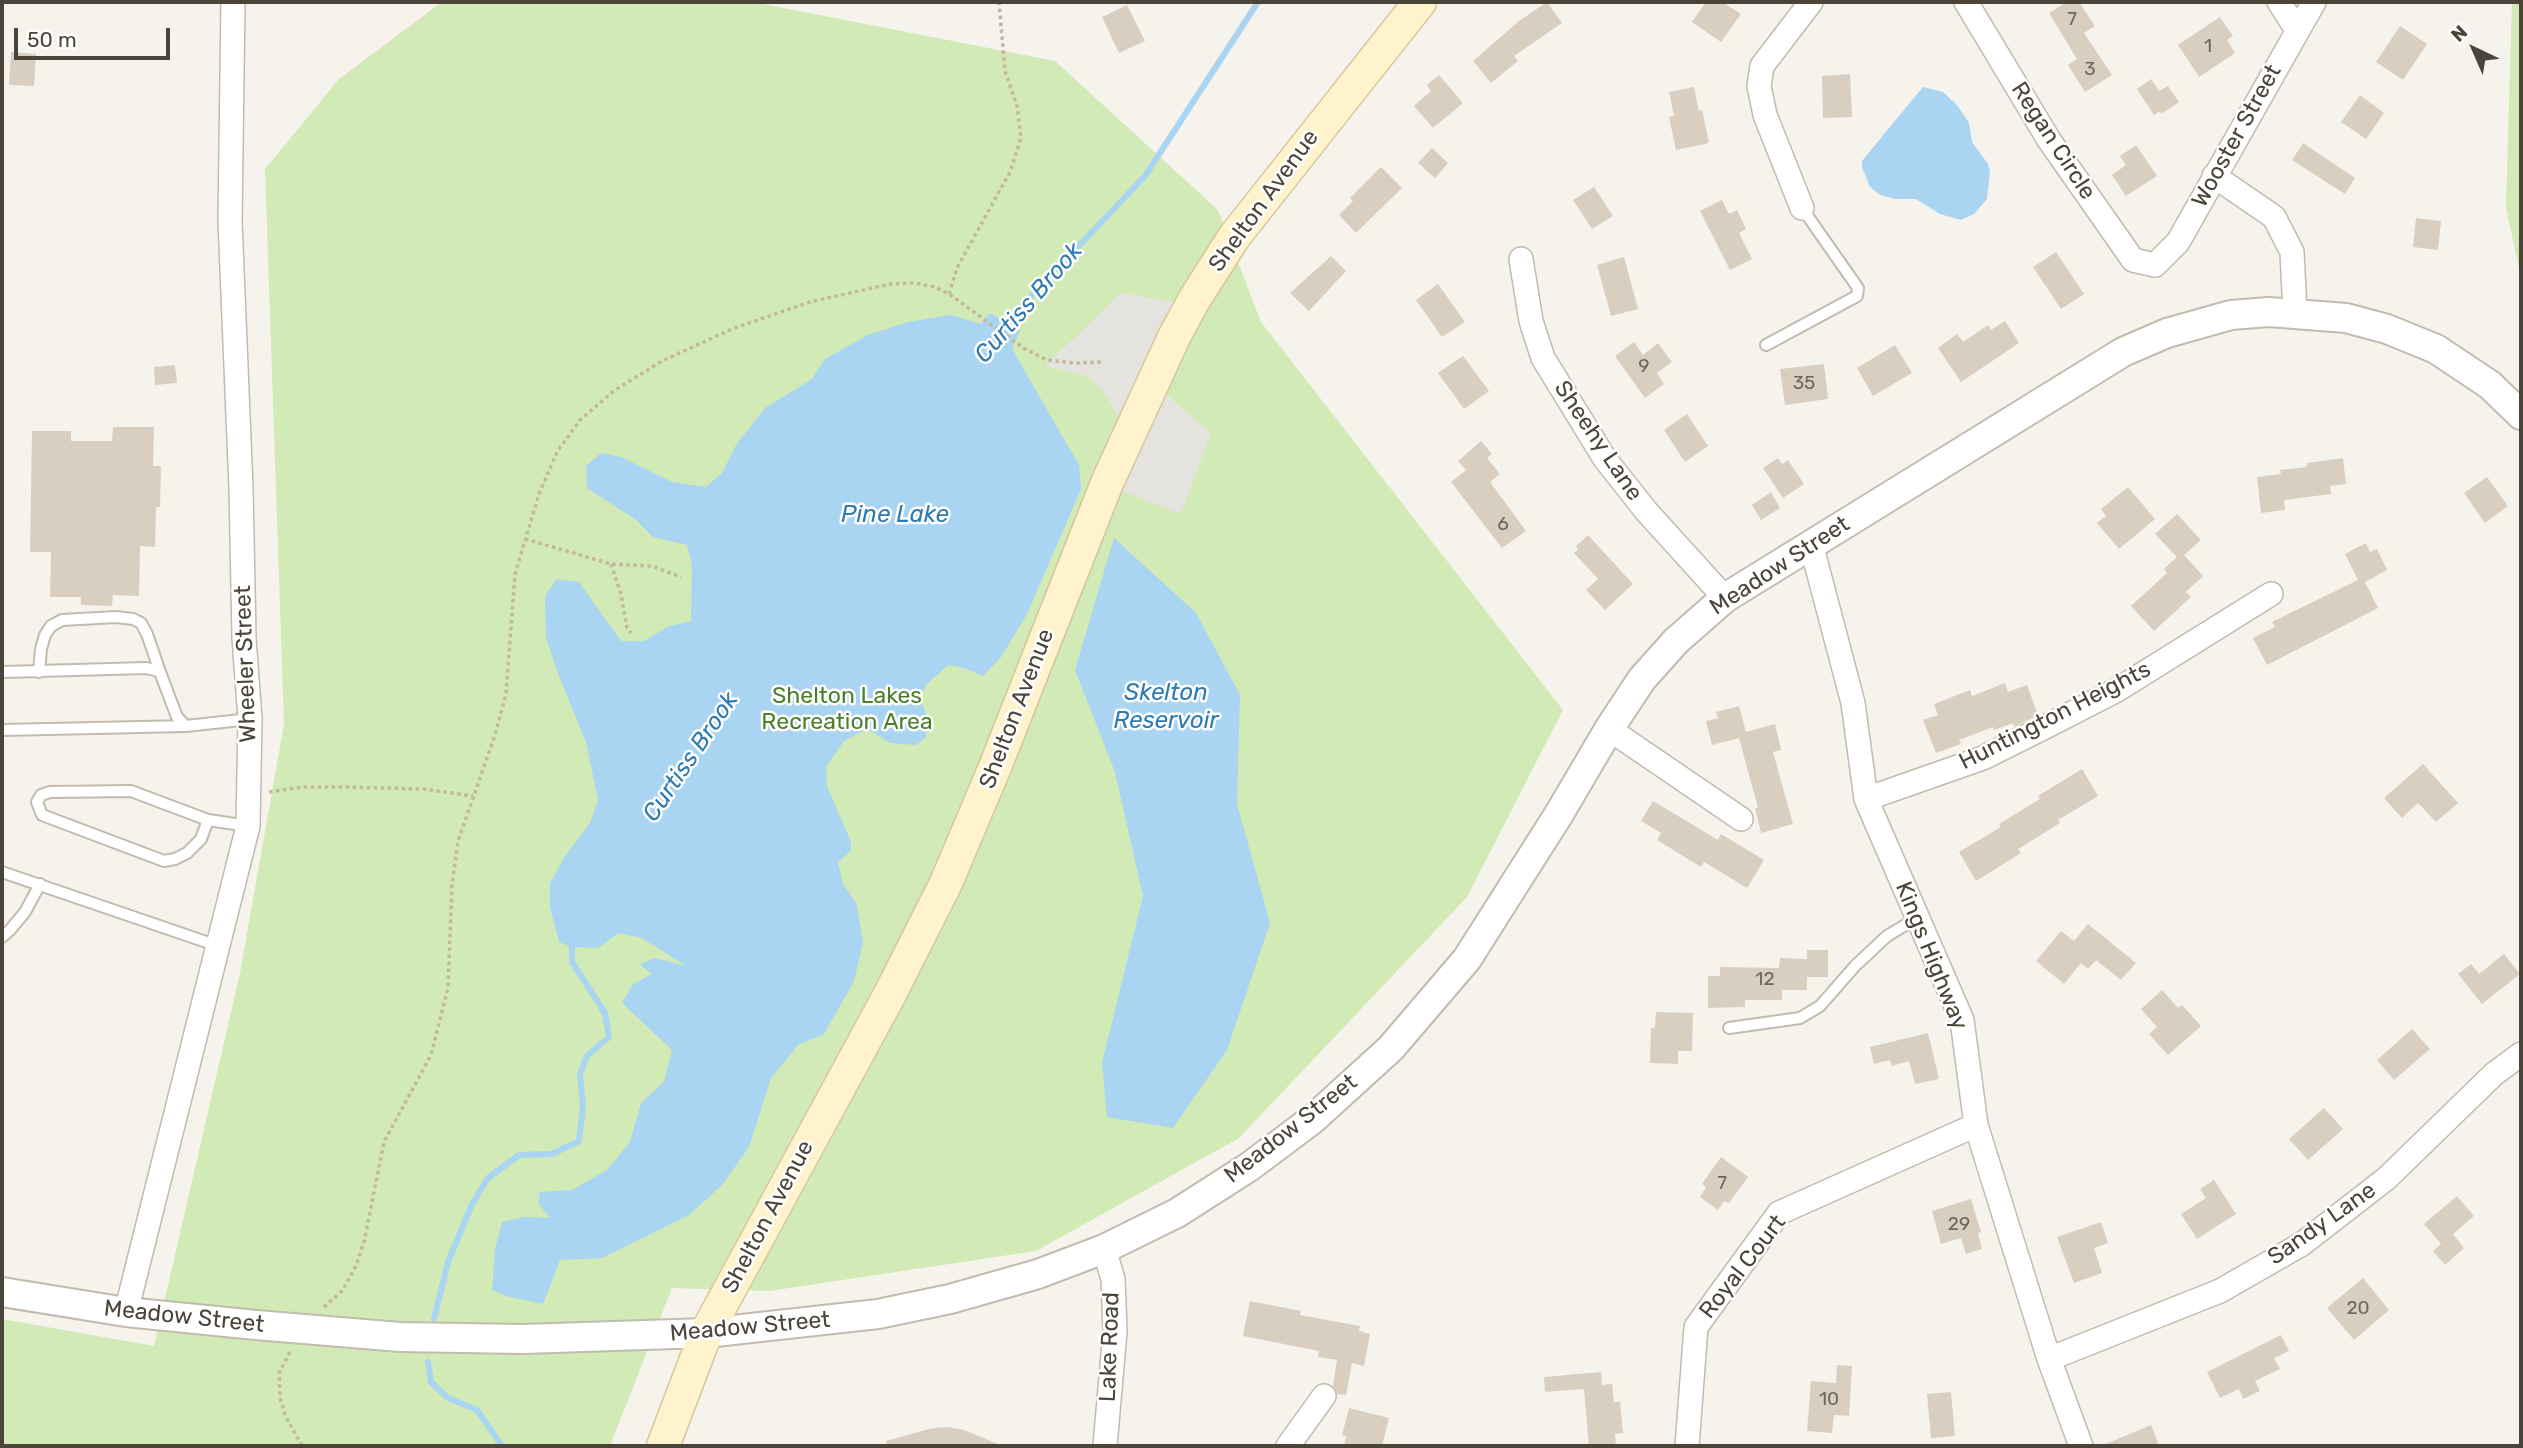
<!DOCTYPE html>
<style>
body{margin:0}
#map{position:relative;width:2523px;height:1448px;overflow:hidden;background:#f6f3ec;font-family:Rubik,sans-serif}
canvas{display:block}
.frame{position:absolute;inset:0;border:4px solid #4b4439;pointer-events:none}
.north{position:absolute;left:2439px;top:14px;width:70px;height:70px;-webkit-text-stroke:5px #fff;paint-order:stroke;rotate:316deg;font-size:19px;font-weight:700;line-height:28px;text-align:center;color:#4b4439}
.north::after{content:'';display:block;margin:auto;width:24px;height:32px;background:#4b4439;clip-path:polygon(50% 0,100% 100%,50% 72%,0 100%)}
.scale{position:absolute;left:14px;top:28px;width:156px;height:32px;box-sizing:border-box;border:4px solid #4b4439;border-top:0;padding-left:9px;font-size:21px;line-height:24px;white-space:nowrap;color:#4b4439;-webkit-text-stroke:5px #fff;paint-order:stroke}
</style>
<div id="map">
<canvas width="2523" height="1448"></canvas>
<div class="frame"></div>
<div class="north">N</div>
<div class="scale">50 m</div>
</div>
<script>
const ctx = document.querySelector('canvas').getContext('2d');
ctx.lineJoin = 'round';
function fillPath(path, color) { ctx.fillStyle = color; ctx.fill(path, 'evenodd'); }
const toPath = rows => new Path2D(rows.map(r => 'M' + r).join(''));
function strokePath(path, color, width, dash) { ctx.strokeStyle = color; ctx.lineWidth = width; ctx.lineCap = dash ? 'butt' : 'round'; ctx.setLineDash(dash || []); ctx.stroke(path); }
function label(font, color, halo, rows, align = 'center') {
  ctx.font = font + ' Rubik,sans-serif'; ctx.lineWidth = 5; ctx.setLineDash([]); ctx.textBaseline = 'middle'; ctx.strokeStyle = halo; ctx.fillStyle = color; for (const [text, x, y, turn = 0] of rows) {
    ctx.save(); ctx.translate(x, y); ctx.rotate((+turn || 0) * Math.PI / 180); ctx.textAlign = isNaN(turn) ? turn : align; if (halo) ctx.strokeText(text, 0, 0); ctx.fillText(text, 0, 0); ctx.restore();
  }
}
const green = toPath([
 [442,2,753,2,1055,61,1218,210,1261,322,1563,710,1467,897,1239,1138,1036,1251,769,1291,672,1288,610,1446,2,1446,2,1319,154,1346,240,973,284,724,265,169,339,79],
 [2512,2,2521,2,2521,278,2506,207]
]);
const parking = toPath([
 [1121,293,1176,302,1118,417,1104,392,1091,379,1078,373,1045,366],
 [1159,388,1211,433,1181,514,1114,488]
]);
const water = toPath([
 [1923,87,1943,92,1957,105,1969,123,1972,142,1988,164,1990,172,1987,199,1974,214,1961,220,1940,214,1916,199,1895,199,1880,195,1870,187,1862,167,1862,161,1866,156],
 [990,313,1020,331,1012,349,1079,465,1081,489,1027,614,1001,657,983,676,964,668,948,665,926,685,920,699,928,718,926,737,916,745,890,743,867,729,844,741,826,767,827,786,851,842,851,851,838,862,843,884,856,903,863,942,854,981,824,1034,798,1045,771,1078,749,1147,722,1185,689,1215,602,1258,560,1260,543,1304,509,1297,492,1290,495,1249,502,1222,525,1217,550,1218,538,1203,540,1192,572,1190,607,1170,630,1142,641,1103,664,1082,672,1050,622,1003,633,984,652,974,640,964,655,958,686,966,642,938,618,933,598,948,572,947,559,942,550,907,550,883,565,856,590,823,598,800,586,742,559,676,546,638,545,596,557,579,579,582,621,641,644,641,669,626,691,621,692,565,687,545,653,537,636,520,587,488,586,466,601,453,621,457,672,482,706,487,722,473,736,445,765,408,812,379,825,359,868,335,908,322,950,315,981,324],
 [1114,538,1196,613,1240,695,1237,804,1270,923,1227,1050,1173,1128,1107,1117,1102,1063,1143,896,1115,772,1075,670]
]);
const stream = toPath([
 [1001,328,1145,176,1258,2],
 [434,1319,448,1262,472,1204,488,1178,519,1155,552,1154,579,1141,583,1106,580,1074,587,1056,609,1037,605,1013,572,962,572,947,575,940],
 [428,1362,431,1382,448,1398,477,1410,502,1446]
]);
const building = toPath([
 [1547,2,1562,23,1514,56,1518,61,1491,83,1473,61,1519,21],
 [1706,2,1722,2,1741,14,1721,42,1692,22],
 [2067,2,2079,2,2095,26,2084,33,2112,75,2085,92,2068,65,2077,59,2049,13],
 [1127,5,1145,41,1119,53,1102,17],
 [2220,17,2233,36,2227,40,2235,53,2199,77,2178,45],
 [2400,26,2427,44,2403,80,2376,62],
 [11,52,36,54,34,86,9,85],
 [1850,74,1852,117,1823,118,1822,76],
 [1439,75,1463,103,1433,128,1414,106,1431,91,1427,85],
 [2151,79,2159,91,2168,86,2179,102,2161,114,2160,111,2154,115,2137,89],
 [1694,87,1699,111,1702,110,1709,143,1676,150,1669,117,1674,116,1669,92],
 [2360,95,2384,113,2366,139,2341,122],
 [2303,143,2355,178,2345,194,2292,160],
 [2136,145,2157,176,2126,196,2112,175,2126,165,2120,156],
 [1432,148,1448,163,1435,178,1418,163],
 [1381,167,1402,188,1356,233,1339,215,1353,201,1350,198],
 [1594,187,1613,216,1592,229,1573,200],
 [1722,200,1729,214,1737,210,1746,229,1739,233,1752,259,1730,270,1700,211],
 [2416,218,2441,221,2438,250,2413,247],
 [2056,252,2084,294,2061,309,2033,267],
 [1331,256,1346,271,1309,311,1290,293],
 [1624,257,1638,309,1611,316,1597,265],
 [1438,284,1465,322,1442,337,1416,300],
 [2005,321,2019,343,1961,382,1938,348,1957,334,1963,342,1988,325,1991,330],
 [1634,342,1643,355,1658,343,1672,362,1657,373,1664,384,1645,398,1615,356],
 [1895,345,1912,373,1873,396,1857,368],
 [1463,356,1489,391,1464,409,1438,373],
 [1824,364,1828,399,1785,405,1780,369],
 [175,365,177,383,155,385,154,367],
 [1687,414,1708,446,1685,462,1664,430],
 [113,427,154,427,153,466,161,466,160,507,156,507,155,547,140,546,139,596,113,595,112,606,81,605,81,597,50,597,51,552,30,552,32,431,71,431,71,441,112,441],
 [1481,441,1492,454,1487,458,1500,474,1490,482,1526,531,1502,548,1451,482,1466,470,1458,461],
 [1778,458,1782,464,1788,460,1804,484,1783,498,1763,468],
 [2343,458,2346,484,2330,486,2331,494,2284,500,2285,510,2261,513,2257,477,2281,474,2280,470,2307,467,2307,463],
 [2487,477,2508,506,2485,523,2464,493],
 [2128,487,2155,519,2119,549,2097,523,2106,516,2101,509],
 [1771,492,1780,508,1761,520,1752,505],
 [2177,514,2201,540,2184,555,2203,576,2186,592,2191,597,2154,631,2131,606,2167,573,2164,569,2177,557,2155,534],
 [1588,535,1633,584,1605,610,1586,590,1598,579,1574,553,1578,549,1576,546],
 [2366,543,2370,552,2377,549,2387,570,2365,582,2378,608,2267,665,2253,638,2275,627,2272,622,2358,580,2345,554],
 [2005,683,2008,692,2027,685,2038,715,2014,727,2013,723,1994,730,1993,727,1959,740,1961,744,1936,753,1923,720,1938,715,1934,704,1970,690,1972,696],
 [1739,706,1746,732,1775,724,1781,750,1773,752,1793,824,1761,833,1755,808,1758,808,1739,738,1712,745,1706,721,1718,718,1716,712],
 [2423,764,2458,803,2436,822,2418,803,2402,818,2384,798],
 [2082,769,2098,796,2058,820,2060,823,2018,849,2021,853,1976,881,1959,852,2001,827,1999,824,2040,799,2038,796],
 [1653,801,1718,840,1721,834,1764,860,1747,888,1704,862,1701,867,1657,840,1661,833,1641,821],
 [2088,924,2136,963,2121,980,2096,960,2088,969,2081,963,2064,984,2036,961,2061,931,2074,941],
 [1807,950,1828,950,1828,977,1807,977,1807,990,1782,990,1782,1000,1745,1000,1745,1007,1708,1008,1708,976,1720,976,1720,967,1779,968,1780,958,1807,959],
 [2504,954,2520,974,2482,1004,2458,974,2471,964,2479,974],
 [2162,990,2178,1008,2182,1005,2201,1026,2168,1055,2149,1034,2157,1027,2141,1009],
 [1656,1012,1693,1013,1692,1051,1678,1051,1678,1064,1650,1063,1651,1028,1655,1028],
 [2412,1029,2430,1049,2394,1080,2377,1060],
 [1928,1033,1939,1079,1915,1084,1909,1061,1892,1066,1890,1060,1874,1064,1870,1047],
 [2324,1108,2343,1129,2308,1160,2289,1139],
 [1721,1157,1748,1177,1729,1203,1724,1201,1718,1210,1700,1197,1706,1187,1702,1184],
 [2214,1180,2236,1214,2197,1239,2181,1214,2206,1198,2200,1189],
 [2457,1196,2474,1216,2453,1234,2464,1248,2445,1265,2433,1251,2441,1244,2424,1224],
 [1971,1199,1981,1232,1978,1233,1982,1249,1966,1254,1961,1238,1941,1244,1932,1211],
 [2101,1222,2108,1243,2094,1248,2102,1273,2074,1283,2057,1237],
 [2363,1278,2389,1310,2354,1340,2327,1308],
 [1250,1301,1301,1311,1300,1315,1360,1326,1359,1331,1370,1334,1364,1366,1352,1363,1346,1395,1337,1394,1333,1386,1337,1360,1318,1357,1319,1351,1243,1336],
 [2281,1335,2289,1351,2274,1358,2280,1369,2255,1381,2260,1391,2243,1399,2239,1389,2220,1398,2207,1372],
 [1837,1365,1852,1366,1849,1416,1834,1415,1832,1433,1807,1431,1811,1381,1836,1383],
 [1601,1372,1602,1385,1612,1384,1614,1402,1620,1402,1623,1433,1615,1434,1616,1446,1589,1446,1584,1389,1545,1392,1544,1377],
 [1951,1392,1955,1436,1931,1438,1927,1394],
 [1349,1408,1389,1418,1382,1446,1344,1446,1346,1436,1342,1435],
 [2151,1425,2159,1446,2101,1446],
 [948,1427,964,1430,1003,1446,887,1446,886,1441,933,1428]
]);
const path = toPath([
 [949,294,957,268,1010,172,1021,138,1017,106,1005,71,999,2],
 [525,539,611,564,652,566,681,577],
 [611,564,621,594,627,628,631,633],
 [269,792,304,787,346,787,423,789,473,796],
 [324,1307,342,1291,356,1266,364,1242,384,1142,431,1055,448,988,452,885,458,841,495,735,506,694,515,574,539,494,557,452,580,420,615,390,662,361,732,329,810,302,890,284,915,283,935,287,949,294,1025,349,1047,360,1075,363,1102,362],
 [290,1352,279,1373,280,1398,286,1417,302,1446]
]);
const service = toPath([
 [1766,345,1857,296,1858,288,1802,208],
 [2,672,146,668,155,670,160,672,177,717,186,726],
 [39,672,41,649,45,635,51,626,62,620,116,617,133,619,141,623,147,634,160,672],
 [2,730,186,726,250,719],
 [208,820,201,839,187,853,175,859,164,861,42,815,37,802,41,795,50,792,131,791,208,820,248,826],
 [2,872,218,946],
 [2,937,10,930,25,912,40,884],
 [1729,1028,1800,1018,1820,1006,1855,966,1887,936,1917,918]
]);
const minor = toPath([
 [1966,2,2049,140,2133,260,2155,265,2178,242,2314,2],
 [2279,2,2297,30],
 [2214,176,2274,217,2292,252,2295,312],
 [1802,208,1765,115,1759,86,1762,66,1811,2],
 [1521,259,1531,321,1543,358,1605,459,1647,512,1725,598],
 [1811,544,1853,703,1866,799,1962,1020,1976,1125,2049,1359,2081,1446],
 [1609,729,1741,819],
 [1866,799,1983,758,2049,725,2117,690,2271,594],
 [1104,1249,1113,1279,1115,1331,1105,1446],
 [126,1312,248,826,250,719,244,638,241,488,230,221,233,2],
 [2049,1359,2220,1291,2302,1244,2387,1178,2494,1074,2521,1054],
 [1288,1446,1324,1396],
 [1687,1446,1696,1327,1779,1213,1976,1125]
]);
const tertiary = toPath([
 [2,1292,126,1312,256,1325,400,1337,523,1339,706,1333,878,1314,950,1299,1038,1274,1104,1249,1177,1213,1249,1167,1313,1119,1391,1048,1467,959,1559,814,1609,729,1642,679,1676,641,1725,598,2123,352,2167,333,2231,315,2269,312,2346,318,2387,329,2436,349,2490,385,2521,415]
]);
const secondary = toPath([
 [663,1446,706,1333,890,994,946,883,995,767,1107,483,1174,337,1194,300,1234,237,1420,2]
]);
const numberNames = [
 ["7",2072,20],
 ["1",2208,47],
 ["3",2090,70],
 ["9",1644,367],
 ["35",1804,384],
 ["6",1503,525],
 ["12",1765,980],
 ["7",1722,1184],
 ["29",1959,1225],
 ["20",2358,1309],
 ["10",1829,1400]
];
const streetNames = [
 ["Wooster Street",2237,136,-61],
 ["Regan Circle",2053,141,57],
 ["Shelton Avenue",1264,201,-54],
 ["Sheehy Lane",1598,441,56],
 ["Meadow Street",1780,566,-33],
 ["Wheeler Street",246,664,-92],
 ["Shelton Avenue",1017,709,-69],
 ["Huntington Heights",2055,716,-27],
 ["Kings Highway",1931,956,68],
 ["Meadow Street",1291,1129,-38],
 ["Shelton Avenue",768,1217,-62],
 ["Sandy Lane",2322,1224,-35],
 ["Royal Court",1743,1267,-52],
 ["Meadow Street",184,1317,6],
 ["Meadow Street",750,1327,-5],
 ["Lake Road",1110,1347,-88]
];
const parkNames = [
 ["Shelton Lakes",847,696],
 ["Recreation Area",847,722]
];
const waterNames = [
 ["Curtiss Brook",1029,303,-49],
 ["Pine Lake",895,515],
 ["Skelton",1166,693],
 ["Reservoir",1166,721],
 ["Curtiss Brook",691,757,-56]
];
fillPath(green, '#d2eab5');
fillPath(parking, '#e5e3e0');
fillPath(water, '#a9d4f2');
strokePath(stream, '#a9d4f2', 6);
fillPath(building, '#d8cfc1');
strokePath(service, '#c2bbae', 14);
strokePath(minor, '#c2bbae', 26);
strokePath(tertiary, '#c2bbae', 32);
strokePath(secondary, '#d6c79b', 35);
strokePath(path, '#c4b79f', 3.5, [3.5, 3.5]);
strokePath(service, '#fff', 10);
strokePath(minor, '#fff', 23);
strokePath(tertiary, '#fff', 28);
strokePath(secondary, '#fff3cd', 32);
label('19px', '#6e675b', null, numberNames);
label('23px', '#4b4439', '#fff', streetNames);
label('23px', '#4a7f2a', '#fff', parkNames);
label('italic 24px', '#2e7ab2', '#fff', waterNames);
</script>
